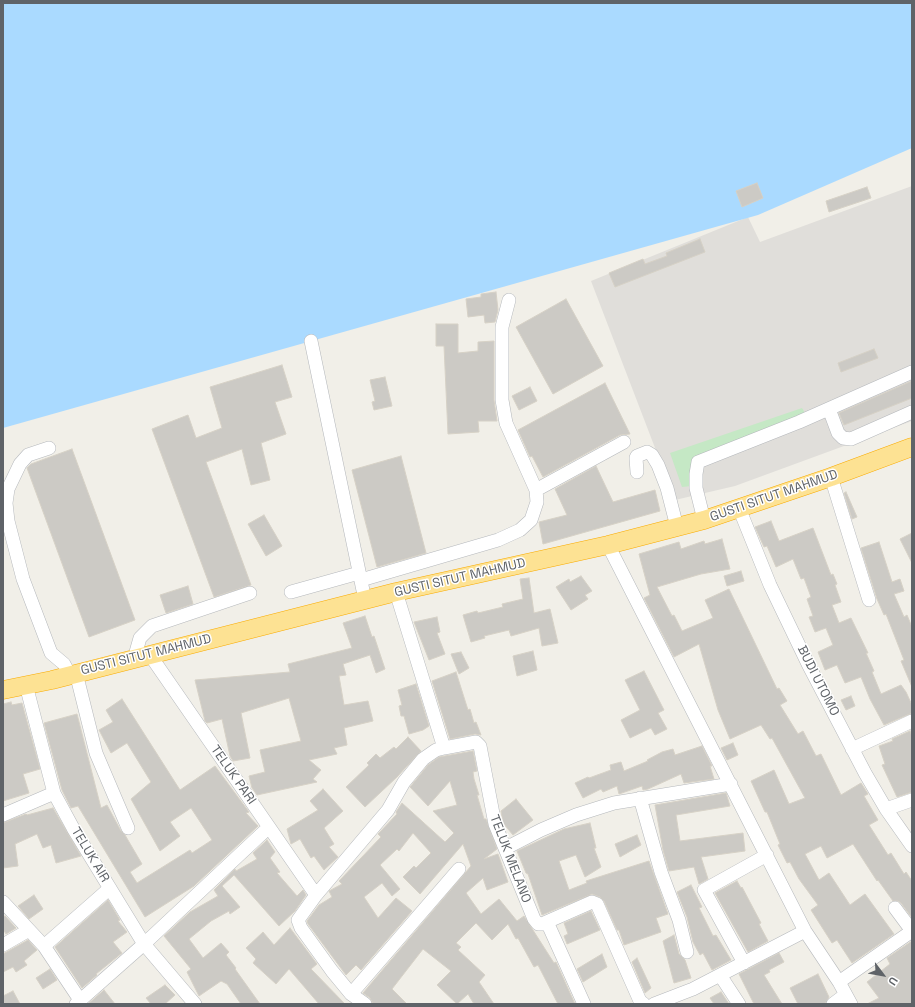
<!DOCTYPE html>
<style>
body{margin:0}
#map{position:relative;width:915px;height:1007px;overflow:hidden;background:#f1efe8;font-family:"Space Grotesk",sans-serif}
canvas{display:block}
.frame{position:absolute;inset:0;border:4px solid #5f6368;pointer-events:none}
.north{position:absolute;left:863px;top:955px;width:40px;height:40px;-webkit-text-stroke:3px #fff;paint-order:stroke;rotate:122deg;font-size:11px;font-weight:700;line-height:16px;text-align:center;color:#5f6368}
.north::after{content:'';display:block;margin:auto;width:14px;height:18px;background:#5f6368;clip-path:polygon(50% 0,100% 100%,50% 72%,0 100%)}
</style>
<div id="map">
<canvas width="915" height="1007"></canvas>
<div class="frame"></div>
<div class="north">U</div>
</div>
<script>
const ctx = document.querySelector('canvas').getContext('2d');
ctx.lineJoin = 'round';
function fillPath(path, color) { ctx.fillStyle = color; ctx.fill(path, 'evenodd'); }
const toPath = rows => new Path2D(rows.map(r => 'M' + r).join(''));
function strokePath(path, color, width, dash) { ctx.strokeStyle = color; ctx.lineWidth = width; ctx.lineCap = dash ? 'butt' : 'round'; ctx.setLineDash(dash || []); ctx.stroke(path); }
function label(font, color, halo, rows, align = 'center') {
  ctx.font = font + ' "Space Grotesk",sans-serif'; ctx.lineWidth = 3; ctx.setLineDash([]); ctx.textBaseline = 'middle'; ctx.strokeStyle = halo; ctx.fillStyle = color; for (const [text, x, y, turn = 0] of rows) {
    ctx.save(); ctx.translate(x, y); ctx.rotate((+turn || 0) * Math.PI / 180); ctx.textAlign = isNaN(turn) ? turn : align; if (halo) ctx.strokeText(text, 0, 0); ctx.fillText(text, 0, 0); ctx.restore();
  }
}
const industrial = toPath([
 [912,186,912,421,735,486,675,500,591,281,748,217,760,242]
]);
const green = toPath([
 [802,408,807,416,695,461,692,486,682,487,670,453]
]);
const water = toPath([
 [3,3,912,3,912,148,758,215,3,428]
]);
const building = toPath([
 [757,183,763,198,742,207,736,191,757,183],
 [867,187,871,198,829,212,826,201,867,187],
 [700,239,705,252,615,287,609,273,643,259,645,264,667,256,666,253,700,239],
 [496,292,498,310,495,322,485,323,484,315,468,317,466,299,481,297,481,294,496,292],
 [566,299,603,366,553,394,516,327,566,299],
 [436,324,458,324,458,353,478,351,478,342,494,341,494,400,497,421,478,421,479,432,448,434,444,346,436,346,436,324],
 [874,349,878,358,841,372,838,363,874,349],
 [282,365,292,397,275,402,286,434,261,443,270,480,251,485,242,449,206,462,251,585,214,597,152,429,188,415,196,438,222,428,210,387,282,365],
 [385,377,392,406,374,410,372,402,375,401,370,380,385,377],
 [912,381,912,398,844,425,839,413,912,381],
 [605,383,630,434,620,435,543,477,532,456,530,457,518,430,605,383],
 [530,387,537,401,519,410,512,396,530,387],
 [72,449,135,620,89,637,27,468,31,464,72,449],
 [401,456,426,553,377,567,352,470,401,456],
 [596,466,613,502,655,490,660,511,543,544,539,522,567,515,555,489,596,466],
 [846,492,857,517,852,519,844,493,846,492],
 [264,515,282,546,266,556,248,524,264,515],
 [771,521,779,541,813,528,831,575,833,574,837,584,835,585,841,602,832,605,839,623,851,618,868,653,866,653,874,671,872,672,881,694,901,685,906,692,912,705,912,713,884,725,870,699,861,677,845,683,837,665,825,670,818,652,833,645,826,628,815,632,809,617,813,616,807,599,811,597,804,578,801,579,793,559,776,567,767,546,764,547,755,527,771,521],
 [912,533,912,563,900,539,912,533],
 [722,539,730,569,701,574,657,587,672,616,674,615,682,631,713,618,705,600,729,589,777,689,779,688,787,701,780,705,798,734,803,731,816,756,821,754,841,795,861,783,868,794,864,796,878,820,869,825,888,855,891,853,904,874,906,872,912,881,912,918,901,903,898,901,893,901,878,880,877,881,853,844,827,858,821,846,805,854,819,880,829,873,850,905,865,894,894,934,852,963,837,940,832,943,811,910,818,905,799,879,790,862,787,863,778,845,780,844,767,812,765,812,751,781,774,770,789,804,805,798,772,738,770,739,761,725,730,739,718,710,699,644,674,657,644,598,650,595,639,554,679,542,681,549,704,541,705,544,722,539],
 [879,542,892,582,900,579,904,591,894,594,904,617,907,615,912,627,912,687,901,661,904,660,886,614,884,615,877,599,861,548,879,542],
 [741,571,744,581,727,586,724,576,741,571],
 [581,576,592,591,585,595,588,599,571,610,556,587,569,579,570,582,581,576],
 [529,578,534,613,550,609,558,643,542,646,539,628,511,636,509,630,484,636,485,638,471,642,463,615,477,611,478,613,503,607,502,604,523,599,520,579,529,578],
 [188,586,193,604,166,613,160,595,188,586],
 [365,616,372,637,374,636,385,669,376,673,370,655,343,664,346,675,339,676,344,705,368,701,373,721,344,728,347,745,334,748,337,754,309,760,321,770,313,779,317,782,257,795,252,788,249,776,265,772,260,750,301,741,289,698,241,713,250,758,233,761,230,756,222,719,207,723,205,721,195,680,290,672,288,664,352,648,343,623,365,616],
 [437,617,440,632,437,633,445,654,429,660,414,622,437,617],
 [533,651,537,670,517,676,513,656,533,651],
 [461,652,469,668,459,674,451,654,461,652],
 [644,671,664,710,658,713,667,729,655,735,651,728,630,738,621,720,640,710,625,680,644,671],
 [456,672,468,710,470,709,474,723,476,722,481,735,475,734,450,739,432,681,456,672],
 [416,684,429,726,423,730,409,734,404,716,401,716,399,706,402,705,398,690,416,684],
 [851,696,855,706,846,710,841,700,851,696],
 [122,699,180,790,215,766,249,812,246,813,258,826,194,886,145,917,78,806,71,808,62,790,44,723,77,714,101,808,107,805,121,831,125,835,142,864,130,872,137,883,190,850,192,853,212,840,191,808,170,822,180,836,160,851,131,799,151,782,127,743,111,753,99,730,113,722,106,710,122,699],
 [11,702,12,705,22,703,40,769,23,774,29,793,3,801,3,704,11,702],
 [910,731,912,736,912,792,897,797,882,765,885,764,879,746,893,741,892,739,910,731],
 [408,737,421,751,397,777,365,807,346,787,369,765,367,763,376,754,380,758,394,747,396,749,408,737],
 [733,743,738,755,727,760,721,748,733,743],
 [702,746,712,766,710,766,714,779,684,783,681,774,648,789,643,790,642,786,619,794,617,786,603,792,601,789,583,798,575,783,588,777,589,778,611,770,610,765,621,762,624,771,648,761,647,760,662,752,673,749,675,755,702,746],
 [473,751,477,771,473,772,474,779,479,795,477,795,484,819,486,819,497,849,484,859,498,854,508,882,487,890,483,878,466,893,481,914,499,899,517,921,524,916,554,963,556,962,575,1004,558,1004,538,965,534,967,518,938,516,939,508,924,492,940,476,923,456,943,461,947,458,950,485,975,479,982,494,1004,474,1004,468,994,457,1004,437,985,451,971,423,949,392,989,407,1004,373,1004,370,998,363,993,471,866,463,844,420,894,403,877,414,866,416,868,431,853,413,833,399,851,397,849,380,865,400,889,392,896,382,883,364,897,378,918,396,898,412,911,361,970,356,965,346,975,308,924,307,921,319,905,332,897,329,891,342,884,339,881,381,837,378,834,397,814,396,812,402,803,445,842,454,833,433,811,457,805,450,781,428,806,410,787,428,765,439,757,473,751],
 [323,789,343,811,324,828,334,844,329,847,338,857,324,870,314,856,311,858,300,839,291,844,287,829,318,810,310,801,323,789],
 [726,793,730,806,676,815,680,841,743,833,745,851,701,857,708,879,699,884,694,867,669,871,663,850,655,805,726,793],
 [516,799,533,820,513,835,503,823,501,811,516,799],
 [53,808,81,856,56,863,51,845,43,848,37,834,15,844,18,866,3,868,3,823,26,814,27,815,53,808],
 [590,823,596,848,594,848,601,867,585,877,576,855,559,861,569,890,587,883,586,881,649,861,668,914,656,918,661,932,624,945,619,930,617,930,604,901,600,897,592,894,542,915,528,874,526,873,517,851,564,829,590,823],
 [637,835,641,845,620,857,615,844,637,835],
 [267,840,275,852,270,858,280,872,277,873,297,896,303,890,306,895,295,911,279,926,234,875,222,886,240,907,230,914,229,911,211,921,189,939,203,958,221,943,229,952,226,955,236,968,235,969,260,1004,241,1004,227,984,221,981,199,996,187,972,191,969,164,936,190,912,218,896,214,890,235,869,236,871,257,859,253,853,267,840],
 [737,881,741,888,742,887,761,923,759,924,768,941,748,952,715,893,737,881],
 [691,885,702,907,699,908,713,936,716,935,731,960,712,970,703,953,700,955,693,942,687,917,677,892,691,885],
 [34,895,43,909,29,919,18,906,34,895],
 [108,900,120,920,118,921,127,932,113,942,122,953,96,974,97,975,82,988,55,947,108,900],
 [591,911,600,930,567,944,564,936,568,934,564,923,591,911],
 [5,916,16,928,6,934,3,929,3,918,5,916],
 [290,928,317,964,311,969,345,1004,319,1004,289,969,276,984,253,963,256,959,246,948,263,932,274,945,290,928],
 [674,935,679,954,685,960,691,978,674,983,663,941,674,935],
 [28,940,37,950,24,961,27,965,16,972,13,967,3,972,3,954,28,940],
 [912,941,912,1004,867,1004,879,998,867,982,890,964,887,958,912,941],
 [779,953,784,962,769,970,770,972,764,975,782,1004,754,1004,739,974,779,953],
 [602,954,607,967,583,982,577,969,602,954],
 [637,958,651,988,645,993,632,962,637,958],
 [50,969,57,980,43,989,36,978,50,969],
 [818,974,829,997,825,1004,798,1004,790,988,818,974],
 [165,985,175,995,165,1004,151,1004,146,998,165,985],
 [104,990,115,1004,88,1004,104,990],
 [13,991,20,1004,3,1004,3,996,13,991],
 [721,992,729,1004,714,1004,710,998,721,992]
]);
const minor = toPath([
 [311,341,365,600],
 [829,409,838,433,843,438,851,439,912,412],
 [49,448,28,455,20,464,8,489,6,503,8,521,23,579,51,653,64,664,70,675],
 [637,472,636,458,637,456,647,452,652,455,658,465,667,488,677,527],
 [831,477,869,600],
 [536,490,624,442],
 [739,508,770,585,808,664,865,773,886,809,912,846],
 [704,520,696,488,696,474,698,462,799,422,912,372],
 [608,545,805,931,839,982,851,1004],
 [361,580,498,540,520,530,531,520,537,502,536,490,506,423,502,400,502,327,509,300],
 [291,592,359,573],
 [396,592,444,748,476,742,480,746,495,824,534,919,538,924,542,924,592,902,597,904,640,1001,644,1004],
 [150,655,316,895],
 [134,659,140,638,152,626,250,593],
 [76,673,96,753,128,828],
 [26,685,54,793,73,828,144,944,195,1004],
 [852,749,912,721],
 [640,798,661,872,679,920,687,952],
 [886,809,912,800],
 [3,815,54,793],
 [506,848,541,830,576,815,614,803,731,784],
 [3,902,44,946,80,1000],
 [895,908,912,931],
 [547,922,584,1004],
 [3,945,29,930],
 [44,946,110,888],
 [744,963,704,890,767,855],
 [720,975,739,1004],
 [839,982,912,931],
 [351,994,459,869],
 [76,1004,144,944,269,827],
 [365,1004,351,994,332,971,301,928,298,920,316,895,388,810,404,782,423,759,436,750,444,748],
 [654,1004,693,989,805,931],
 [833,1004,845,995]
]);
const highway = toPath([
 [3,690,52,680,396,592,608,545,704,520,831,477,912,447]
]);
const streetNames = [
 ["GUSTI SITUT MAHMUD",774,496,-19],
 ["GUSTI SITUT MAHMUD",460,578,-13],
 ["GUSTI SITUT MAHMUD",146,655,-14],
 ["BUDI UTOMO",818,681,63],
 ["TELUK PARI",233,775,55],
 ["TELUK AIR",90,855,59],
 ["TELUK MELANO",510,859,69]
];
fillPath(industrial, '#e0deda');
fillPath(green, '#c5e8c5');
fillPath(water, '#aadaff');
fillPath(building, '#cccac5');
strokePath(building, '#d6d1c6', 1);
strokePath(minor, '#b5b8bc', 14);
strokePath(highway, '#f9ab00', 19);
strokePath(minor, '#fff', 13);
strokePath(highway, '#fde293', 18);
label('13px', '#5f6368', '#fff', streetNames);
</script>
